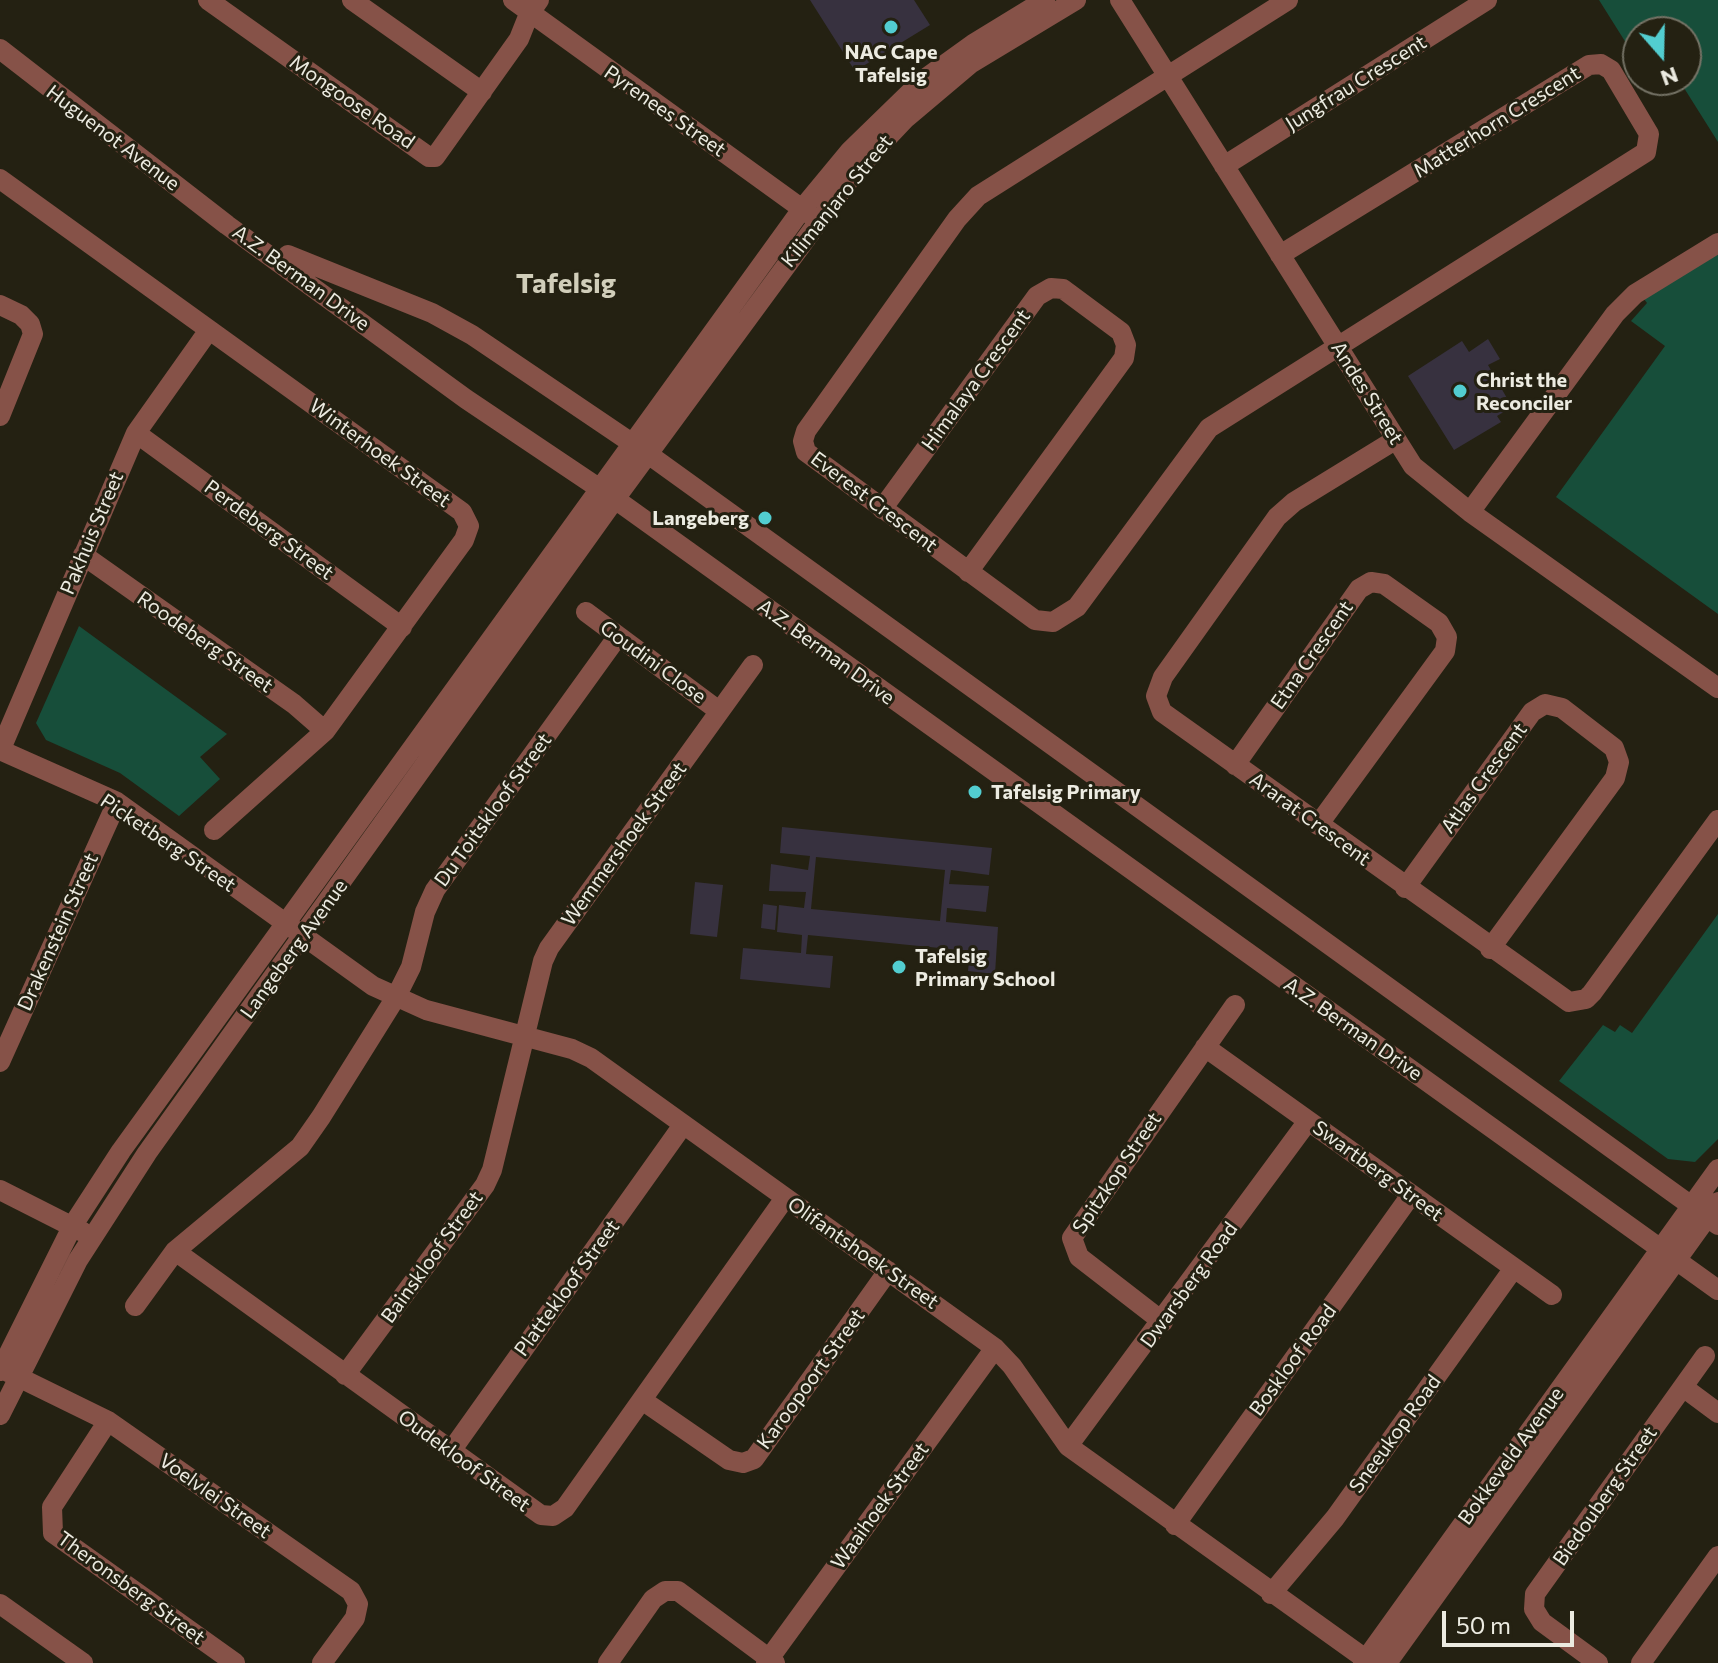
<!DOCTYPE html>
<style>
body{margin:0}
#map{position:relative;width:1718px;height:1663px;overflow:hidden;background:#242112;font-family:Commissioner,sans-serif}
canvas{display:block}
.north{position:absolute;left:1622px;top:16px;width:80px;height:80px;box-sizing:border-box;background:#242112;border:2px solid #747265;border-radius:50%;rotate:160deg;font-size:22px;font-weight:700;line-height:32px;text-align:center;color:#ecebe1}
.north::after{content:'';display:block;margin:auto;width:28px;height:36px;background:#52cdd0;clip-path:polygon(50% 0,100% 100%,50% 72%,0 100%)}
.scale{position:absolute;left:1442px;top:1611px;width:132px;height:36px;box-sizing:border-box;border:4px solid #ecebe1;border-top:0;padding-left:10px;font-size:24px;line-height:28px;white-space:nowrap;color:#ecebe1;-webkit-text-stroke:6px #242112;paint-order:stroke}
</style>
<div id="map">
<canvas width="1718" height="1663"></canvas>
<div class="north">N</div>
<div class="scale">50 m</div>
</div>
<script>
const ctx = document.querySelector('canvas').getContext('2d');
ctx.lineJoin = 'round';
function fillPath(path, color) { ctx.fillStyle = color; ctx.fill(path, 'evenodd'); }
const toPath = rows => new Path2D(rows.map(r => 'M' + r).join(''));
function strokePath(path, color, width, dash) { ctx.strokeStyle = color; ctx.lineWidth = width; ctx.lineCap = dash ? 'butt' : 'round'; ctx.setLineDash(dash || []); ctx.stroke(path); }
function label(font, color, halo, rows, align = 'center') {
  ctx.font = font + ' Commissioner,sans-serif'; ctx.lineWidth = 6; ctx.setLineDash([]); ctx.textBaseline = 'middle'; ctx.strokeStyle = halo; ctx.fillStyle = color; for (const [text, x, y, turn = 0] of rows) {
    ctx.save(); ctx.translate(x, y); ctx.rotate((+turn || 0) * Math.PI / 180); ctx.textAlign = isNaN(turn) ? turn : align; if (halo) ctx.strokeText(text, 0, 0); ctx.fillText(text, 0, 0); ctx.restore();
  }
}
const green = toPath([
 [1599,0,1718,0,1718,142,1679,80,1686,80,1686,32,1638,32,1638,62],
 [1718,252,1718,614,1556,497,1665,346,1631,321,1647,303,1644,299],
 [79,626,227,734,200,757,220,779,179,816,120,773,46,740,36,723],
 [1718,914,1718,1139,1695,1162,1668,1159,1559,1081,1603,1025,1615,1032,1620,1025,1632,1033]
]);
const building = toPath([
 [810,0,914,0,930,25,855,71],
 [1488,339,1500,359,1488,365,1512,407,1497,416,1501,422,1454,450,1408,376,1462,341,1469,352],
 [782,827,992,848,989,875,951,870,949,884,989,886,986,912,947,908,946,922,998,927,995,974,968,971,970,951,808,935,806,954,833,956,830,988,740,979,743,948,801,953,802,935,777,932,779,905,804,908,806,892,769,891,771,864,808,870,810,856,780,853],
 [816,857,945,870,940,921,811,909],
 [695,882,723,885,717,937,690,934],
 [763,904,777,906,775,930,761,928]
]);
const minor = toPath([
 [208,0,429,157,435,157,519,39,529,14,539,0],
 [352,0,482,92],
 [513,0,812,216],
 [1120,0,1413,466,1470,512,1718,688],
 [0,49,227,225,466,399,615,499,1718,1290],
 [1224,166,1487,0],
 [0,179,462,512,469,526,464,540,325,731,214,830],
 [288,255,432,313,472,335,648,454,1718,1225],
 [1280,255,1589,65,1601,64,1611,70,1649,134,1646,152,1209,428,1077,607,1053,622,1035,620,806,452,803,441,806,431,957,219,978,196,1288,0],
 [0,305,21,315,30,324,33,334,0,416],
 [136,433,402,627],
 [1395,440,1294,502,1277,517,1163,677,1156,696,1162,712,1569,1002,1586,999,1592,993,1718,820],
 [882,509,1037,296,1051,288,1063,289,1121,332,1126,345,1124,358,968,572],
 [1470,512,1615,314,1635,294,1718,243],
 [83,555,294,704,325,731],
 [586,612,719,711],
 [0,750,117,802,373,986,426,1010,572,1049,591,1058,995,1348,1012,1366,1068,1446,1371,1663],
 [0,751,136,433,209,330],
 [1235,765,1359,589,1371,582,1384,584,1439,623,1447,637,1445,651,1318,825],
 [1405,888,1532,712,1545,704,1562,708,1614,748,1619,762,1615,778,1490,949],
 [1205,1047,1552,1295],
 [0,1062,117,802],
 [0,1190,83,1232],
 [175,1251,541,1515,553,1516,565,1508,785,1198],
 [135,1306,175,1251,300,1147,321,1117,396,997,411,967,425,912,435,890,618,636],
 [1163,1322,1079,1257,1072,1238,1235,1005],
 [0,1371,73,1225,121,1151,802,209,850,151,923,80,973,44,1045,0],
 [8,1372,108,1421,351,1591,358,1604,355,1618,322,1663],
 [345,1375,485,1185,492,1170,543,961,549,948,753,665],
 [1683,1387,1718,1413],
 [642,1400,729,1460,743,1463,754,1459,888,1271],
 [0,1415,78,1260,147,1153,615,499,855,172,906,118,970,64,1076,0],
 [108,1421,52,1507,53,1533,235,1663],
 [1068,1446,1308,1121],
 [451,1451,683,1125],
 [1175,1525,1411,1195],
 [1271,1594,1335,1518,1514,1268],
 [0,1604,83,1663],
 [608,1663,653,1599,665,1591,678,1591,775,1663],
 [766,1663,995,1348],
 [1363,1663,1718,1169],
 [1387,1663,1718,1202],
 [1598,1663,1542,1622,1534,1609,1535,1594,1705,1356],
 [1641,1663,1718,1556]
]);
const markers = [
 [891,27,8,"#52cdd0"],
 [1460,391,8,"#52cdd0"],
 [765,518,8,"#52cdd0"],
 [975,792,8,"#52cdd0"],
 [899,967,8,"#52cdd0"]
];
const poiNames = [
 ["NAC Cape",891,52,"center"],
 ["Tafelsig",891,75,"center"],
 ["Christ the",1476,380],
 ["Reconciler",1476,403],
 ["Langeberg",749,518,"right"],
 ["Tafelsig Primary",991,792],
 ["Tafelsig",915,956],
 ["Primary School",915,979]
];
const streetNames = [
 ["Jungfrau Crescent",1356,83,-32],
 ["Mongoose Road",352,102,35],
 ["Pyrenees Street",665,111,35],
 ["Matterhorn Crescent",1497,122,-32],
 ["Huguenot Avenue",113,138,37],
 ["Kilimanjaro Street",837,201,-51],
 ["A.Z. Berman Drive",301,278,36],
 ["Himalaya Crescent",976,380,-54],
 ["Andes Street",1367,393,58],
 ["Winterhoek Street",380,453,36],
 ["Everest Crescent",874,502,37],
 ["Perdeberg Street",269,530,36],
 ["Pakhuis Street",92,533,-67],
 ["Roodeberg Street",205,642,35],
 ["A.Z. Berman Drive",826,652,36],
 ["Etna Crescent",1312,655,-55],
 ["Goudini Close",653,662,36],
 ["Atlas Crescent",1484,778,-54],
 ["Du Toitskloof Street",493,810,-54],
 ["Ararat Crescent",1310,819,36],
 ["Picketberg Street",168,843,34],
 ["Wemmershoek Street",624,844,-54],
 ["Drakenstein Street",58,932,-66],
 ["Langeberg Avenue",294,949,-54],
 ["A.Z. Berman Drive",1353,1029,35],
 ["Swartberg Street",1378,1171,36],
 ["Spitzkop Street",1117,1173,-56],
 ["Olifantshoek Street",863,1253,35],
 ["Bainskloof Street",432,1257,-54],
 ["Dwarsberg Road",1189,1285,-54],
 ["Plattekloof Street",567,1288,-54],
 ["Boskloof Road",1293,1360,-54],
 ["Karoopoort Street",811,1379,-54],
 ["Sneeukop Road",1395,1434,-54],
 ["Bokkeveld Avenue",1511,1456,-54],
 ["Oudekloof Street",464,1461,36],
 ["Voelvlei Street",215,1496,35],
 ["Biedouberg Street",1605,1496,-55],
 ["Waaihoek Street",880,1506,-54],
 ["Theronsberg Street",131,1588,36]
];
const districtNames = [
 ["Tafelsig",566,284]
];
fillPath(green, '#174e3a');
fillPath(building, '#37313f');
strokePath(minor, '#865248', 20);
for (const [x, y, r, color] of markers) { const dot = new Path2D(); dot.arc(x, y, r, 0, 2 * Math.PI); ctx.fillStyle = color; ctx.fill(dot); strokePath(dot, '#242112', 3); }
label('bold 20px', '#ecebe1', '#242112', poiNames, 'left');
label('20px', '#ecebe1', '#242112', streetNames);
label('bold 28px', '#d1ceba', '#242112', districtNames);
</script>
